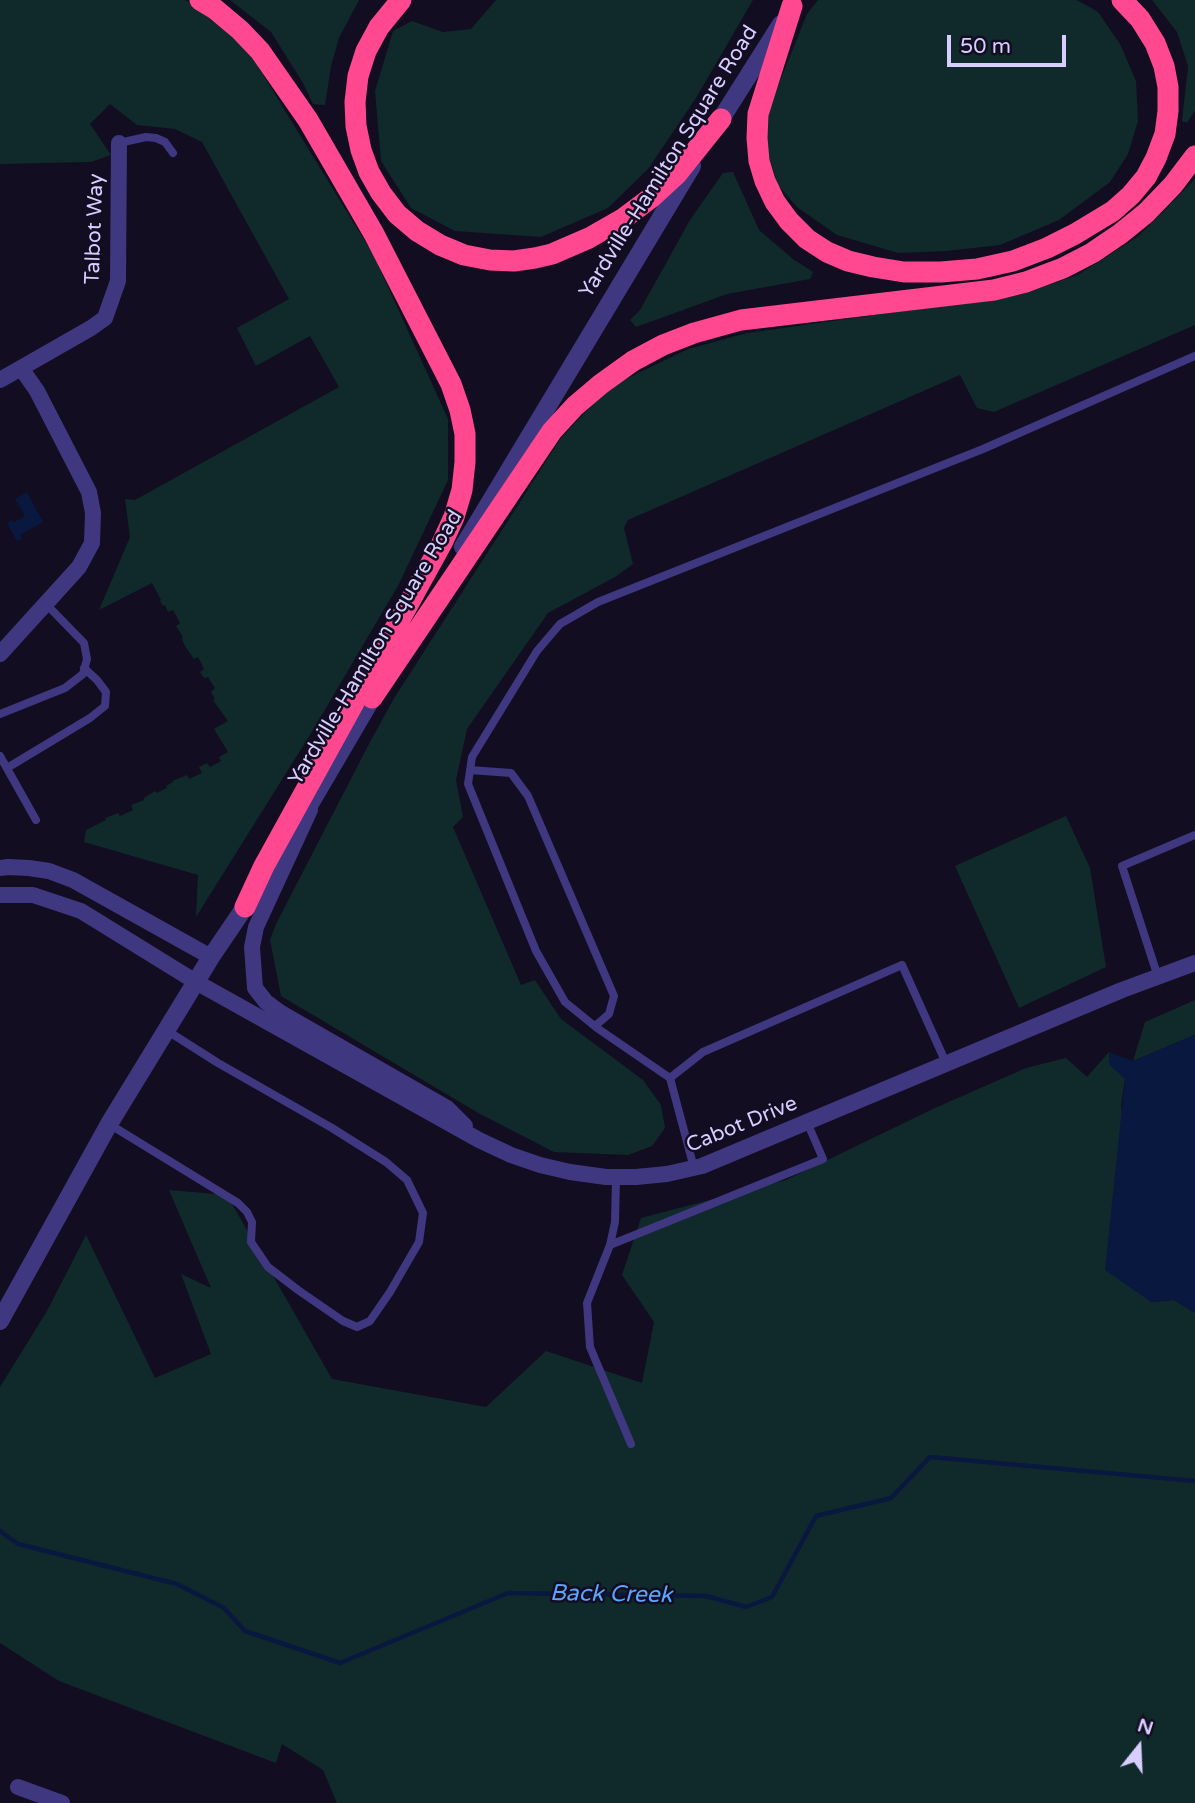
<!DOCTYPE html>
<style>
body{margin:0}
#map{position:relative;width:1195px;height:1803px;overflow:hidden;background:#120d21;font-family:"Varela Round",sans-serif}
canvas{display:block}
.north{position:absolute;left:1104px;top:1712px;width:70px;height:70px;-webkit-text-stroke:5px #120d21;paint-order:stroke;rotate:18deg;font-size:19px;font-weight:700;line-height:28px;text-align:center;color:#d7cdff}
.north::after{content:'';display:block;margin:auto;width:24px;height:32px;background:#d7cdff;clip-path:polygon(50% 0,100% 100%,50% 72%,0 100%)}
.scale{position:absolute;left:947px;top:35px;width:119px;height:32px;box-sizing:border-box;border:4px solid #d7cdff;border-top:0;padding-left:9px;font-size:21px;line-height:24px;white-space:nowrap;color:#d7cdff;-webkit-text-stroke:5px #120d21;paint-order:stroke}
</style>
<div id="map">
<canvas width="1195" height="1803"></canvas>
<div class="north">N</div>
<div class="scale">50 m</div>
</div>
<script>
const ctx = document.querySelector('canvas').getContext('2d');
ctx.lineJoin = 'round';
function fillPath(path, color) { ctx.fillStyle = color; ctx.fill(path, 'evenodd'); }
const toPath = rows => new Path2D(rows.map(r => 'M' + r).join(''));
function strokePath(path, color, width, dash) { ctx.strokeStyle = color; ctx.lineWidth = width; ctx.lineCap = dash ? 'butt' : 'round'; ctx.setLineDash(dash || []); ctx.stroke(path); }
function label(font, color, halo, rows, align = 'center') {
  ctx.font = font + ' "Varela Round",sans-serif'; ctx.lineWidth = 5; ctx.setLineDash([]); ctx.textBaseline = 'middle'; ctx.strokeStyle = halo; ctx.fillStyle = color; for (const [text, x, y, turn = 0] of rows) {
    ctx.save(); ctx.translate(x, y); ctx.rotate((+turn || 0) * Math.PI / 180); ctx.textAlign = isNaN(turn) ? turn : align; if (halo) ctx.strokeText(text, 0, 0); ctx.fillText(text, 0, 0); ctx.restore();
  }
}
const green = toPath([
 [0,0,185,0,207,11,246,47,374,256,448,419,448,480,399,584,313,730,196,917,198,875,84,842,86,830,106,820,105,818,118,813,120,816,133,810,131,805,144,800,144,798,155,791,157,793,167,788,166,786,173,782,172,781,187,775,189,779,202,773,199,767,207,763,210,767,221,761,219,757,228,752,214,729,228,721,213,700,215,699,211,692,215,688,208,677,204,678,200,672,204,669,198,657,194,659,185,646,182,639,183,637,176,626,180,623,173,610,168,612,165,605,163,606,160,601,161,600,152,583,99,610,130,537,125,499,135,500,339,387,310,336,256,366,237,328,289,299,202,142,175,129,137,125,110,104,90,124,111,155,91,162,0,164],
 [230,0,359,0,339,38,331,66,325,105,313,104,303,83,271,32],
 [496,0,753,0,696,98,648,169,608,208,541,237,455,231,411,208,381,161,375,91,393,31,412,21,443,32,471,29],
 [818,0,1077,0,1098,12,1120,44,1136,81,1138,121,1128,154,1110,182,1059,220,1000,245,946,251,898,253,837,235,797,207,778,185,766,148,767,113,807,14],
 [1152,0,1195,0,1195,110,1187,123,1182,121,1188,66,1177,32],
 [733,172,759,230,793,259,813,272,810,279,727,294,636,327,630,320,640,310,690,220,723,173],
 [1195,179,1195,325,994,412,977,408,960,375,628,520,624,528,633,564,615,577,548,613,467,729,456,780,463,817,453,827,521,985,535,980,561,1019,643,1080,661,1105,665,1128,652,1146,628,1155,554,1152,480,1114,281,996,270,940,276,924,370,742,393,700,561,438,609,387,688,349,747,333,1020,295,1078,275,1139,236],
 [1066,816,1090,868,1106,967,1019,1008,955,866],
 [1195,1000,1195,1035,1133,1061,1145,1022],
 [1109,1052,1110,1065,1125,1078,1121,1106,1151,1302,1174,1300,1195,1313,1195,1803,337,1803,323,1770,282,1744,276,1763,59,1681,0,1643,0,1387,47,1311,86,1235,155,1378,211,1354,181,1274,211,1288,169,1190,227,1195,332,1379,486,1407,546,1351,642,1383,654,1322,622,1275,641,1218,786,1180,935,1108,1026,1068,1066,1058,1087,1077]
]);
const water = toPath([
 [27,492,43,522,20,535,22,539,17,541,7,523,11,520,14,522,25,516,15,499],
 [1195,1035,1195,1313,1174,1300,1151,1302,1105,1270,1125,1079,1110,1065,1109,1052,1133,1061]
]);
const stream = toPath([
 [0,1531,18,1544,177,1584,224,1608,245,1631,340,1663,508,1593,706,1596,746,1607,772,1597,816,1516,891,1498,930,1457,1195,1481]
]);
const service = toPath([
 [119,143,146,137,156,138,165,142,173,153],
 [0,714,65,688,83,674,87,659,84,643,46,604],
 [0,756,36,820],
 [7,768,90,718,105,706,106,692,97,680,84,668],
 [470,770,511,773,528,796,614,996,609,1014,595,1026],
 [1158,977,1122,866,1195,835],
 [670,1078,703,1052,902,965,946,1063],
 [109,1124,238,1203,247,1212,252,1222,251,1242,268,1267,298,1290,343,1321,357,1327,370,1321,390,1292,419,1242,423,1213,407,1180,386,1162,332,1128,218,1063,166,1030],
 [694,1168,670,1078,597,1028,565,1002,536,951,468,784,472,757,537,651,560,624,598,602,983,449,1195,356],
 [616,1177,615,1222,610,1245,587,1303,590,1347,631,1444],
 [610,1245,823,1159,807,1122]
]);
const minor = toPath([
 [0,380,91,328,105,318,118,281,119,143],
 [0,654,79,567,92,543,93,513,89,492,37,391,21,368],
 [310,810,256,927,252,947,255,988,266,1002,281,1013,447,1108,465,1126],
 [0,868,8,867,29,868,49,871,73,880,211,957],
 [0,895,33,895,81,911,196,982,479,1140,511,1155,540,1165,570,1172,606,1177,636,1177,667,1174,702,1166,1122,990,1195,963],
 [18,1787,62,1803]
]);
const tertiary = toPath([
 [714,130,781,24],
 [463,547,692,166],
 [300,821,378,688],
 [0,1321,109,1124,211,957,251,898]
]);
const motorway = toPath([
 [200,0,215,9,240,30,260,51,308,120,374,234,451,384,460,410,465,434,465,462,462,490,454,517,442,543,264,866,245,907],
 [401,0,379,27,366,51,358,76,355,102,356,126,361,150,369,172,381,193,397,214,417,231,440,245,464,255,490,260,514,261,535,258,552,254,589,238,624,218,652,197,677,174,721,119],
 [792,6,758,114,757,138,759,161,765,181,775,202,789,221,807,239,827,252,848,261,873,267,904,272,941,272,977,269,1013,261,1047,248,1075,234,1113,211,1131,195,1146,177,1156,158,1165,134,1168,111,1168,87,1164,66,1155,43,1140,19,1122,0],
 [372,698,552,431,575,406,601,384,633,361,663,345,694,333,741,320,994,290,1026,282,1063,268,1092,253,1120,234,1146,213,1173,185,1195,156]
]);
const streetNames = [
 ["Yardville-Hamilton Square Road",669,162,-58],
 ["Talbot Way",95,229,-88],
 ["Yardville-Hamilton Square Road",376,648,-59],
 ["Cabot Drive",742,1125,-22]
];
const waterNames = [
 ["Back Creek",611,1595,1]
];
fillPath(green, '#102a2b');
fillPath(water, '#09183f');
strokePath(stream, '#09183f', 4.5);
strokePath(service, '#403781', 8);
strokePath(minor, '#403781', 16);
strokePath(tertiary, '#403781', 18);
strokePath(motorway, '#ff4890', 21);
label('21px', '#d7cdff', '#120d21', streetNames);
label('italic 23px', '#5ba5ff', '#120d21', waterNames);
</script>
